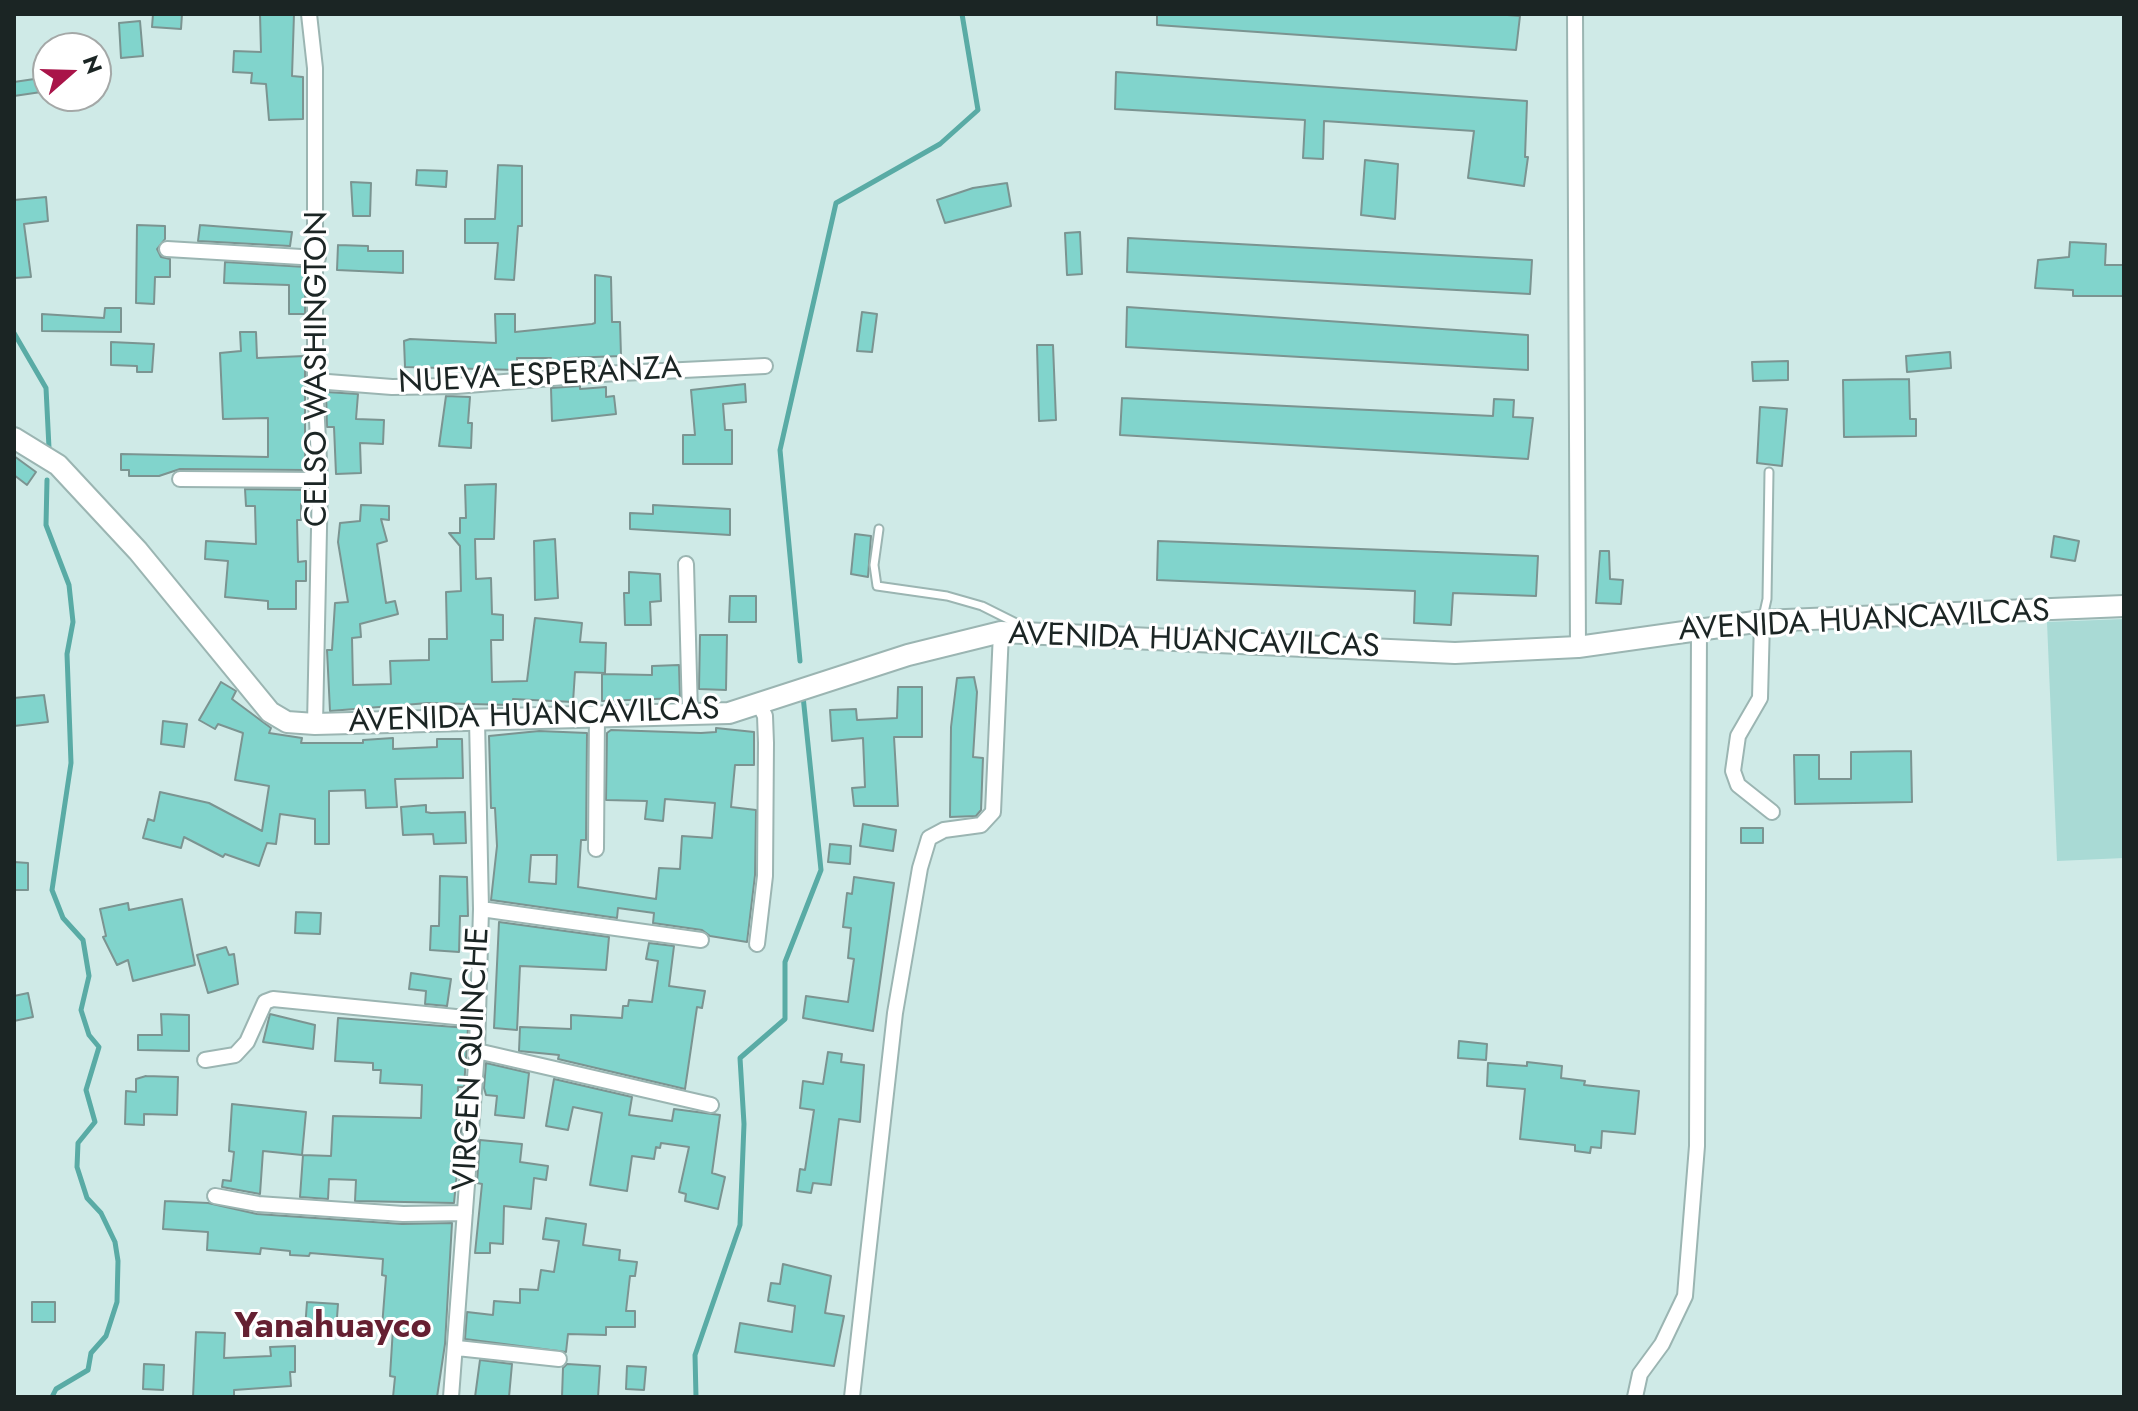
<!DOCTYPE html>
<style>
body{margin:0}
#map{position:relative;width:2138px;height:1411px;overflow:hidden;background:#cfeae7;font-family:Jost,sans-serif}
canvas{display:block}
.frame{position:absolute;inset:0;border:16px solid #1b2524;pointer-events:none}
.north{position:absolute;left:32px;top:32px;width:80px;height:80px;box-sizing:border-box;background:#fff;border:2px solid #a4a8a7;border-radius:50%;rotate:70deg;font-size:22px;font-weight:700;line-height:32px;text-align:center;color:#1b2524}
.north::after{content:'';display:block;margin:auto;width:28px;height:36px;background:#a91449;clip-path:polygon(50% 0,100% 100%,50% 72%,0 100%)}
</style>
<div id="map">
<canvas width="2138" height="1411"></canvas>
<div class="frame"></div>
<div class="north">N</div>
</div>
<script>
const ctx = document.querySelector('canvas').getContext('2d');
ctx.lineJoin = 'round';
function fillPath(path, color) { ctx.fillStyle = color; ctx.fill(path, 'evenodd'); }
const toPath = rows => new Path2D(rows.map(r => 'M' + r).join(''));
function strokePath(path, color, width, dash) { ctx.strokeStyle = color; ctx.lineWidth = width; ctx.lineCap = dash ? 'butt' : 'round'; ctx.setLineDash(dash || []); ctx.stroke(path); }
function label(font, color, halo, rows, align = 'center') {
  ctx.font = font + ' Jost,sans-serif'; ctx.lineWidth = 6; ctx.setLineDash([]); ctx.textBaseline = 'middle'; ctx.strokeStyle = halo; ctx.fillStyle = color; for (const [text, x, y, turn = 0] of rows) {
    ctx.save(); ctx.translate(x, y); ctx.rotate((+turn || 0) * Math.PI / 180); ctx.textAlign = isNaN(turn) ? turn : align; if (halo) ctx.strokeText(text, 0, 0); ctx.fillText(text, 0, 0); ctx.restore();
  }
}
const green = toPath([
 [2124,619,2124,858,2057,861,2047,622]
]);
const stream = toPath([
 [14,333,46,388,49,448],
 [47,480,46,525,69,585,73,622,67,654,71,763,52,890,63,918,83,940,89,976,81,1010,89,1035,99,1047,86,1090,95,1122,78,1143,77,1167,87,1198,101,1213,115,1242,118,1261,117,1302,106,1336,91,1353,88,1370,56,1389,52,1397],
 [800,661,780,450,836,203,940,144,978,110,962,14],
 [696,1397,695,1355,740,1225,744,1124,740,1058,785,1019,785,962,821,870,803,696]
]);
const building = toPath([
 [153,14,182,14,181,29,152,27,153,14],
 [260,14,294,14,292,76,303,77,303,119,269,120,266,84,251,83,252,73,233,72,234,51,261,52,260,14],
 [1157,14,1495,14,1520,16,1516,50,1157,25,1157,14],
 [140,21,143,56,121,58,119,23,140,21],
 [1116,72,1527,101,1525,157,1528,157,1524,186,1468,178,1474,131,1324,121,1323,159,1303,158,1305,120,1115,109,1116,72],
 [48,77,48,91,14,96,14,82,48,77],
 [1365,160,1398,164,1395,219,1361,215,1365,160],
 [498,165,522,166,522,226,518,226,514,280,495,279,498,243,465,243,465,219,495,219,498,165],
 [417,170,447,171,446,187,416,185,417,170],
 [351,182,371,183,370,216,353,216,351,182],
 [1007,183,1011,206,945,223,937,200,973,188,1007,183],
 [46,197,48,221,24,224,31,277,14,278,14,200,46,197],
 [137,225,165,226,165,239,157,249,161,257,170,259,170,277,155,277,154,304,136,303,137,225],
 [200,225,292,232,290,246,198,241,200,225],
 [1080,232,1082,274,1067,275,1065,233,1080,232],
 [1128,238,1532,260,1530,294,1127,272,1128,238],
 [2070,242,2106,244,2105,265,2124,265,2124,296,2073,296,2073,290,2035,288,2038,260,2069,257,2070,242],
 [338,245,368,246,368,251,403,251,403,273,337,270,338,245],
 [225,262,305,267,305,314,289,314,289,285,224,283,225,262],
 [595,275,611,277,612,322,620,322,621,356,568,358,568,367,551,368,551,358,517,358,517,370,405,367,404,341,410,339,496,343,495,314,515,314,515,332,592,324,595,323,595,275],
 [1127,307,1528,335,1528,370,1126,347,1127,307],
 [105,308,121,308,121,332,42,331,42,314,104,318,105,308],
 [862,312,877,314,872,352,857,351,862,312],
 [240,332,256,332,257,358,305,356,305,470,180,469,159,476,129,476,129,470,121,470,121,454,268,457,268,418,223,419,220,353,241,351,240,332],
 [111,342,154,344,152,372,137,372,137,366,111,365,111,342],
 [1037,345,1053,345,1056,420,1039,421,1037,345],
 [1950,352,1951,368,1907,372,1906,356,1950,352],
 [1788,361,1788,380,1753,381,1752,362,1788,361],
 [1909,379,1910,419,1916,419,1916,436,1844,437,1843,380,1909,379],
 [745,384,746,402,723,404,725,430,732,430,732,464,683,464,683,435,695,435,691,390,745,384],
 [580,386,580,389,606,387,606,397,614,396,616,414,552,421,551,388,580,386],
 [326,392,358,394,356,419,384,420,383,444,360,443,361,473,336,474,334,427,327,427,326,392],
 [446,396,470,397,468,423,472,423,471,448,439,446,446,396],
 [1122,398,1493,416,1494,399,1514,400,1513,417,1533,418,1528,459,1120,435,1122,398],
 [1760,407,1787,409,1782,466,1757,463,1760,407],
 [14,456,36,472,27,485,14,475,14,456],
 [496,484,494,539,475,539,476,579,491,578,492,614,503,615,503,640,491,640,492,682,527,681,535,618,582,623,580,642,606,643,605,673,575,672,573,702,513,699,513,705,428,703,330,711,327,650,332,650,335,603,348,602,338,542,340,523,360,521,361,505,389,506,389,520,381,519,387,541,377,544,386,603,395,601,398,614,360,624,361,637,352,638,353,685,391,684,390,661,429,660,429,639,447,639,446,592,461,591,460,546,449,533,460,533,460,518,466,518,465,485,496,484],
 [245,489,307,490,308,504,301,504,301,520,297,520,298,562,306,561,306,581,296,581,296,609,268,609,268,601,225,597,228,561,205,559,206,541,256,544,255,506,246,506,245,489],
 [653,505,730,509,730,535,630,529,630,513,653,514,653,505],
 [855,534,871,536,868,577,851,574,855,534],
 [2054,536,2079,541,2075,561,2051,557,2054,536],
 [555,539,558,598,535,600,534,541,555,539],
 [1158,541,1538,556,1536,596,1453,593,1451,625,1414,623,1415,591,1157,580,1158,541],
 [1600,551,1609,551,1610,579,1623,580,1621,604,1596,603,1600,551],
 [629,572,660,574,661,601,650,602,651,625,625,625,624,593,629,593,629,572],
 [730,596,756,596,756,622,729,622,730,596],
 [700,635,727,635,726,690,699,689,700,635],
 [679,665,680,698,602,701,602,674,652,675,652,666,679,665],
 [974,677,977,692,973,757,983,758,981,810,976,816,950,817,951,727,957,678,974,677],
 [221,682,236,691,232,699,271,728,269,733,302,738,301,743,363,743,363,740,393,738,393,749,437,747,437,739,462,739,463,778,395,779,397,807,366,808,365,790,329,791,329,844,315,844,315,819,280,814,276,844,267,843,259,866,225,854,223,857,184,837,181,848,143,838,148,819,154,821,160,792,209,803,262,831,269,786,235,780,243,733,218,724,215,729,199,720,221,682],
 [898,687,922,687,922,737,894,737,898,806,854,806,852,788,865,787,863,738,832,741,830,710,856,709,857,720,897,718,898,687],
 [44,695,48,722,14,726,14,698,44,695],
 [163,721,187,724,184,747,161,744,163,721],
 [716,728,754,732,754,765,735,765,731,807,756,810,755,875,747,942,710,936,702,930,653,923,654,913,618,908,617,918,491,900,497,846,495,808,491,808,489,736,539,731,587,733,586,840,581,840,578,887,656,899,659,868,680,869,682,836,712,838,715,803,665,799,663,821,645,819,647,801,606,800,607,733,611,730,701,733,716,732,716,728],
 [531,855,557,855,556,884,529,882,531,855],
 [1911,751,1912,802,1795,804,1794,755,1819,755,1819,779,1851,779,1851,752,1911,751],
 [426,805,426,812,431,813,465,812,466,843,434,844,433,834,403,835,401,807,426,805],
 [863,824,896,830,893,851,860,846,863,824],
 [1741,828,1763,828,1763,843,1741,843,1741,828],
 [830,844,851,846,850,864,828,862,830,844],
 [14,862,28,863,28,890,14,890,14,862],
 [440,876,467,877,468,916,460,916,459,952,430,950,431,926,439,926,440,876],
 [854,877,894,883,873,1031,803,1018,806,996,848,1002,854,959,848,958,851,928,843,927,847,893,852,894,854,877],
 [182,899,195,965,133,981,128,960,117,965,103,937,106,936,100,909,128,903,129,910,182,899],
 [296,912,321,913,320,934,295,933,296,912],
 [499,922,609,937,606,970,520,966,517,1030,494,1028,499,922],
 [649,943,674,946,669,986,705,991,702,1008,697,1007,685,1089,558,1059,559,1055,519,1051,520,1027,571,1029,571,1015,622,1018,623,1006,628,1006,629,1000,652,1002,658,961,646,959,649,943],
 [226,947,229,955,234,954,238,984,208,993,197,955,226,947],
 [411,973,451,979,447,1006,425,1004,426,991,409,989,411,973],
 [28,993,33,1017,14,1021,14,996,28,993],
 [161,1014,189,1015,189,1051,138,1050,138,1035,162,1035,161,1014],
 [270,1014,315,1025,313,1049,263,1042,270,1014],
 [338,1018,468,1028,464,1087,458,1087,457,1121,462,1121,454,1203,355,1201,356,1180,329,1179,328,1199,300,1197,303,1155,331,1156,333,1116,421,1118,422,1085,380,1083,381,1070,373,1070,373,1063,335,1061,338,1018],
 [1459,1041,1487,1044,1486,1060,1458,1058,1459,1041],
 [828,1052,842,1054,841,1062,864,1065,860,1122,839,1119,831,1185,813,1183,811,1193,797,1191,800,1169,805,1170,814,1110,800,1108,803,1081,823,1084,828,1052],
 [1527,1062,1562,1066,1561,1078,1585,1081,1584,1085,1639,1091,1635,1134,1602,1131,1601,1148,1591,1147,1590,1153,1575,1151,1575,1145,1520,1139,1525,1089,1487,1086,1488,1063,1527,1066,1527,1062],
 [486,1063,529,1073,524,1118,495,1115,497,1096,486,1095,484,1088,486,1063],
 [146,1076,178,1077,177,1115,144,1114,144,1125,125,1124,126,1091,136,1092,136,1079,146,1076],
 [554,1079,632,1097,629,1115,672,1121,674,1109,720,1115,712,1173,725,1177,718,1209,685,1201,686,1194,679,1192,689,1147,661,1143,660,1148,656,1147,654,1159,632,1156,627,1191,590,1185,602,1113,573,1107,568,1130,546,1126,554,1079],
 [232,1104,306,1112,302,1155,263,1151,260,1194,222,1187,223,1180,231,1181,234,1152,229,1151,232,1104],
 [480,1140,522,1144,520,1162,548,1166,546,1180,534,1178,531,1209,504,1206,503,1244,490,1243,490,1253,475,1253,482,1184,477,1183,480,1140],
 [165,1201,208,1203,257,1214,402,1224,452,1223,445,1344,437,1397,393,1397,395,1377,390,1376,393,1328,382,1327,386,1276,382,1275,383,1259,310,1253,309,1256,290,1255,290,1251,261,1248,260,1254,207,1250,208,1232,163,1229,165,1201],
 [546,1218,586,1224,583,1245,620,1250,619,1260,637,1262,635,1276,630,1276,626,1311,635,1311,635,1327,606,1327,606,1335,568,1334,566,1352,465,1339,467,1312,493,1315,494,1301,520,1303,520,1289,538,1290,541,1270,554,1272,559,1241,543,1239,546,1218],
 [783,1264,831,1276,825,1313,844,1316,834,1366,735,1352,740,1323,792,1332,795,1306,768,1301,771,1283,780,1284,783,1264],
 [32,1302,55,1302,55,1322,32,1322,32,1302],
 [307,1302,338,1304,336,1331,305,1329,307,1302],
 [196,1332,225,1333,224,1358,271,1356,270,1347,295,1346,295,1372,290,1372,291,1386,234,1390,234,1397,193,1397,196,1332],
 [480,1360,512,1364,509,1397,475,1397,480,1360],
 [144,1364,164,1365,163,1390,143,1389,144,1364],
 [567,1364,600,1366,598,1397,562,1397,563,1368,567,1364],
 [627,1366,646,1367,644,1390,626,1389,627,1366]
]);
const lane = toPath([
 [879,529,874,565,877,586,947,596,982,606,1024,627],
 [1763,617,1767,599,1769,472]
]);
const street = toPath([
 [309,14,315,68,315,381,320,480,315,724],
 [1575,14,1578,647],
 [167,249,318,258],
 [315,381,392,387,456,386,601,374,765,366],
 [180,479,320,480],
 [686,564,690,714],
 [1762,621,1760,698,1738,736,1733,771,1738,785,1772,812],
 [596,849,597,714],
 [481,909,701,940],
 [757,944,765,876,766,743,765,716,759,704],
 [477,1051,711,1105],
 [205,1060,235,1055,247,1042,265,1002,273,999,476,1019],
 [215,1196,258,1204,403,1214,465,1213],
 [457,1348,559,1359],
 [451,1397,477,1051,481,909,477,720],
 [852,1397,895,1013,920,868,929,838,944,830,981,825,993,812,1001,632],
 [1635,1397,1640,1374,1662,1344,1685,1296,1697,1146,1699,628]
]);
const secondary = toPath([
 [14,438,58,465,138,551,270,712,287,722,315,724,729,713,908,655,1001,632,1455,653,1578,647,1762,621,2124,606]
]);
const streetNames = [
 ["CELSO WASHINGTON",318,369,-90],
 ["NUEVA ESPERANZA",540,377,-3],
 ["AVENIDA HUANCAVILCAS",1864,622,-3],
 ["AVENIDA HUANCAVILCAS",1194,642,2],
 ["AVENIDA HUANCAVILCAS",534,717,-2],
 ["VIRGEN QUINCHE",473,1059,-87]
];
const quarterNames = [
 ["Yanahuayco",333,1328]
];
fillPath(green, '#a9dad5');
strokePath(stream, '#59aba5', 5);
fillPath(building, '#81d4cc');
strokePath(building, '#7b9491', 2);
strokePath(lane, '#9bb5b2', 11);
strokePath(street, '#9bb5b2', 18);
strokePath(secondary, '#9bb5b2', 24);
strokePath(lane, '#fff', 7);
strokePath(street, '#fff', 14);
strokePath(secondary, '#fff', 20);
label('32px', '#1b2524', '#fff', streetNames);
label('bold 36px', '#652032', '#fff', quarterNames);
</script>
